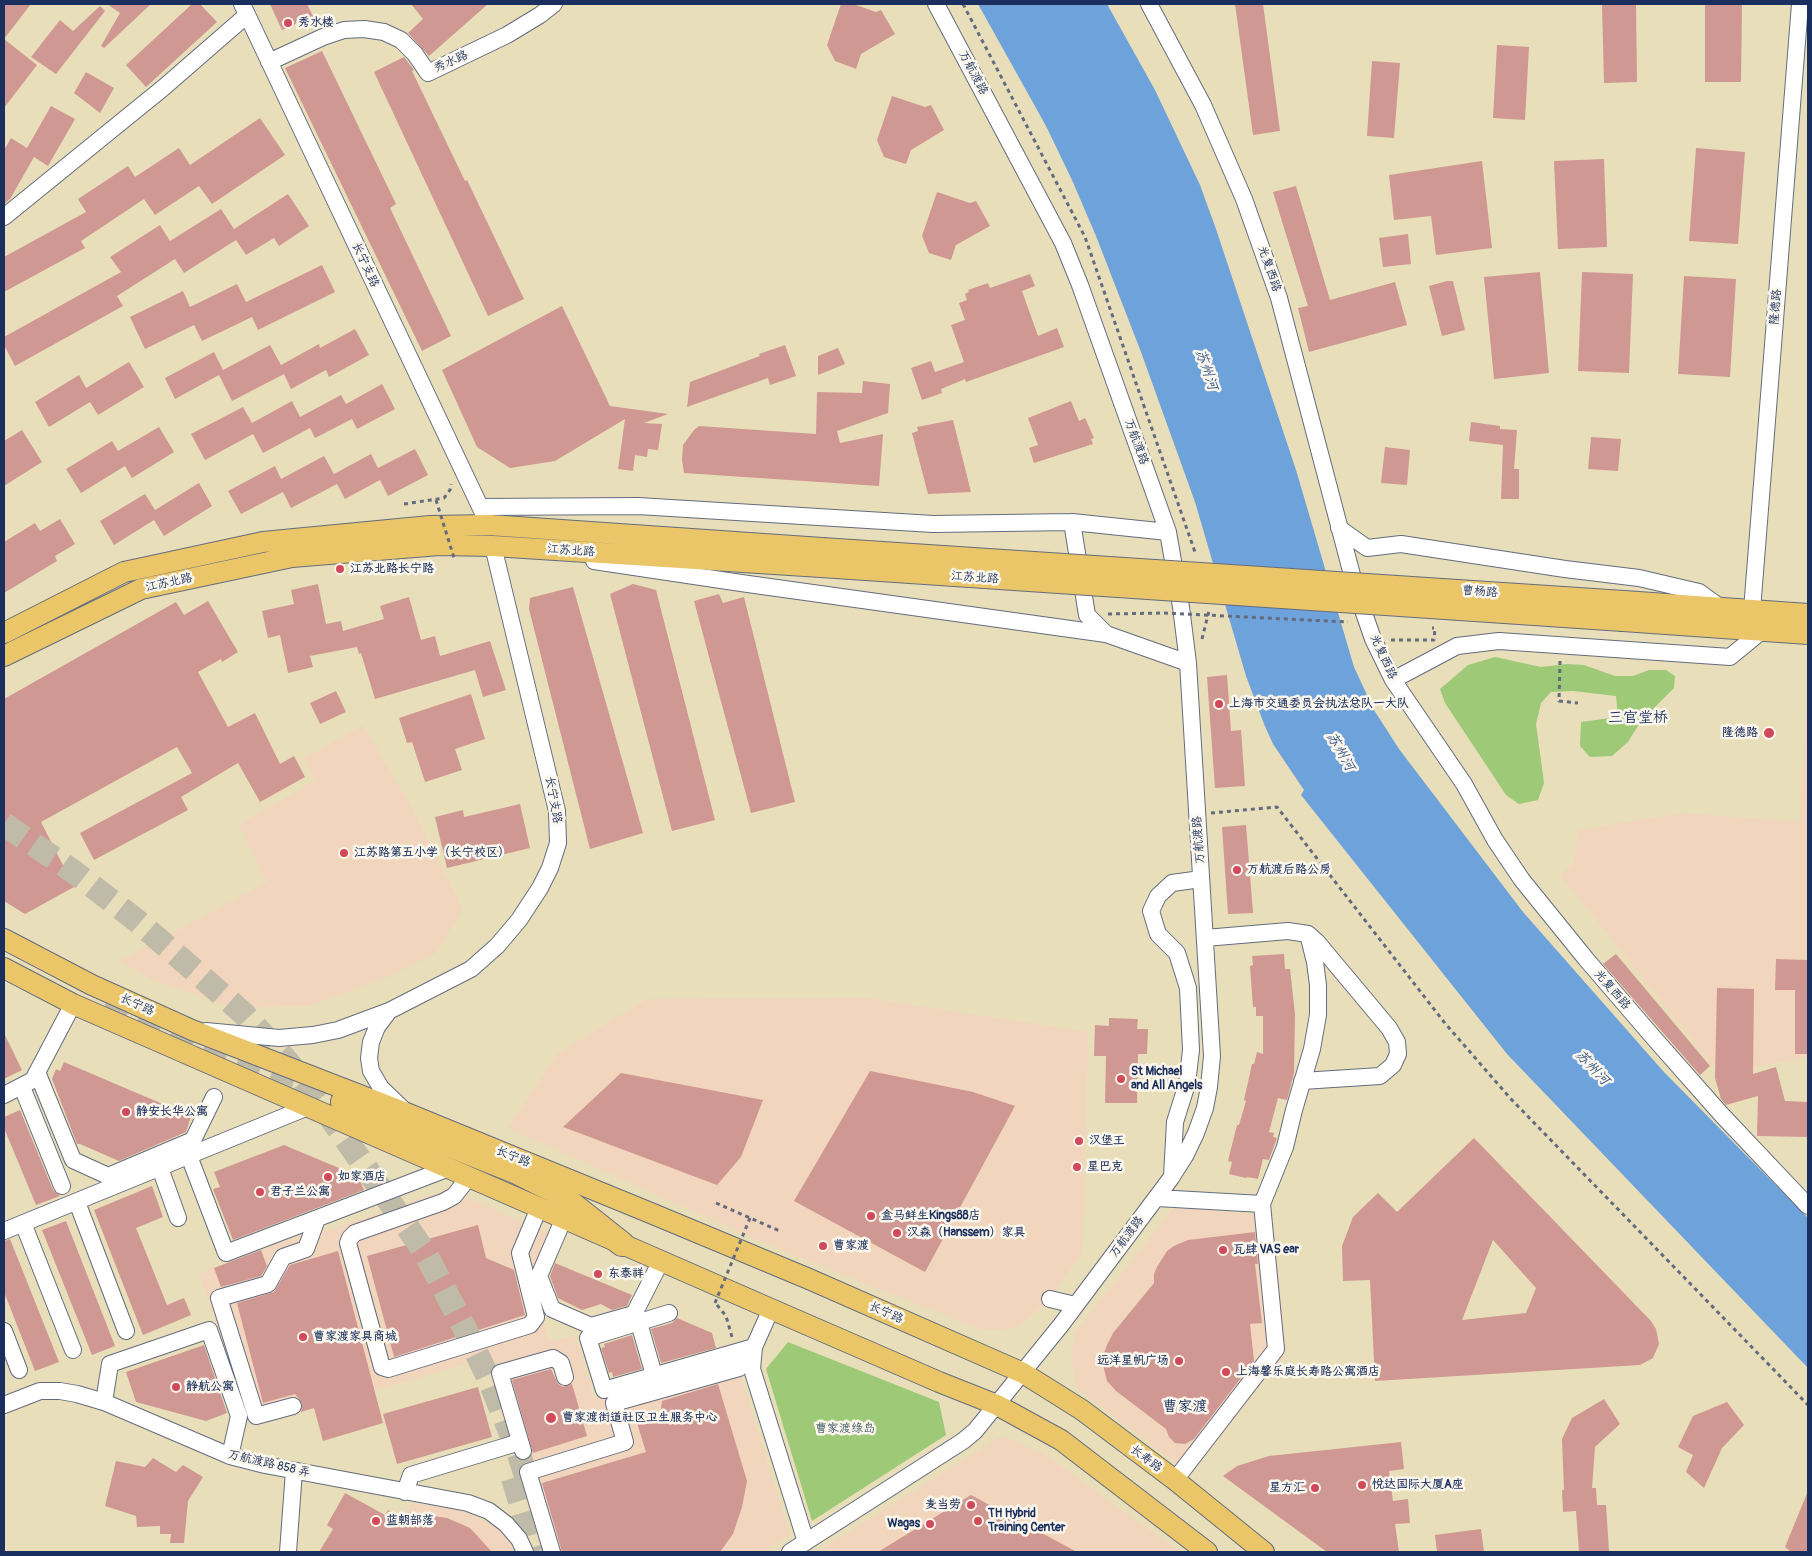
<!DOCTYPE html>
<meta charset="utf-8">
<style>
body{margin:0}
#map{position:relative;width:1812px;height:1556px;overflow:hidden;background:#e9deba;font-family:Pangolin,sans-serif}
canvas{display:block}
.frame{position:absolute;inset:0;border:5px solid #1b2f5e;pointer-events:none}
</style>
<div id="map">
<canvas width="1812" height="1556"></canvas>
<div class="frame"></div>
</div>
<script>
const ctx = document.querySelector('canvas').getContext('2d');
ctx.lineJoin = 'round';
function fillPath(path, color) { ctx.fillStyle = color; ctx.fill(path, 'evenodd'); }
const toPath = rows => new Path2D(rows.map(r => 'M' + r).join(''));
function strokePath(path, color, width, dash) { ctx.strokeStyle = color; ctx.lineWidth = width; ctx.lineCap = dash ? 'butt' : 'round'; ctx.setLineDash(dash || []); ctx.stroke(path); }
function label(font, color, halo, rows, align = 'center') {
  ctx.font = font + ' Pangolin,"LXGW WenKai TC",sans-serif'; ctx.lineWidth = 5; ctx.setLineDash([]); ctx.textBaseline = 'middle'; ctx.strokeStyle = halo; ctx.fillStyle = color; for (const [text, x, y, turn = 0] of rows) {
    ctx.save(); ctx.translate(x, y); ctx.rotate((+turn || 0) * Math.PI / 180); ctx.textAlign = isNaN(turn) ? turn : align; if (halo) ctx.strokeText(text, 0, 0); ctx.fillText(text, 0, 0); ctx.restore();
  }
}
const built = toPath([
 [1808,681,1808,1057,1719,1073,1560,875,1574,863,1578,831,1614,824,1685,813,1799,822],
 [363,725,411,806,463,909,436,953,390,976,308,1006,234,1008,151,979,120,961,267,882,239,825,316,780,304,758],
 [868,998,1088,1032,1083,1251,1050,1299,1017,1328,983,1330,769,1245,508,1128,558,1053,647,999],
 [447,1189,549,1233,531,1274,549,1341,576,1336,594,1398,735,1357,790,1535,763,1552,541,1552,485,1359,252,1425,199,1273,304,1234,332,1229],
 [1174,1207,1272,1216,1287,1352,1191,1474,1076,1388,1071,1356,1075,1333],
 [1001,1436,1043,1453,1180,1552,817,1552],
 [411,1503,469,1512,498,1528,516,1547,518,1552,383,1552]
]);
const green = toPath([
 [1495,657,1541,667,1567,664,1584,665,1615,676,1633,676,1649,670,1666,670,1675,676,1674,688,1641,721,1628,742,1612,756,1590,757,1580,746,1581,722,1618,717,1616,696,1573,691,1551,692,1541,703,1536,724,1544,783,1538,800,1519,804,1506,795,1445,703,1440,689,1468,665],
 [788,1342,939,1402,946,1435,812,1521,766,1369]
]);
const water = toPath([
 [978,4,1107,4,1155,90,1200,185,1216,229,1296,470,1354,667,1374,710,1399,749,1523,912,1663,1071,1808,1218,1808,1368,1507,1054,1301,795,1304,790,1273,744,1264,724,1246,676,1195,502,1141,352,1096,236,1072,180,1046,126]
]);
const building = toPath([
 [4,4,31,4,4,39,37,65,4,108],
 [107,4,151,4,104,48,101,46,120,13],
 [192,4,200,4,217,22,146,87,126,65],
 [270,4,307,4,313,16,282,30],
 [411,4,488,4,429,56,408,33,423,19],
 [841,4,853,4,876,12,881,10,895,34,861,54,856,69,835,61,827,45],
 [1235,4,1263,4,1280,131,1253,135],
 [1602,4,1636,4,1637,82,1604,83],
 [1705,4,1742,4,1741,82,1705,82],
 [100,6,105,11,56,74,31,57,60,20,73,31],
 [1497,45,1529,47,1525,120,1493,118],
 [322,51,396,204,390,208,451,336,422,351,285,68],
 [404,57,414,70,412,71,465,181,467,180,524,299,488,316,374,72],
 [1372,61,1400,63,1394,138,1367,136],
 [86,72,114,88,100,113,74,93],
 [892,96,925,107,931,105,944,130,911,150,906,164,884,157,877,140],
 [51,106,75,119,48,166,34,157,10,199,4,204,4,150,11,138,27,148],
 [260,118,285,155,212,204,199,186,155,215,144,199,81,241,85,248,4,292,4,257,86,212,78,199,128,166,135,177,179,148,190,165],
 [1696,148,1745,152,1738,244,1689,241],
 [1604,159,1607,247,1558,249,1554,161],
 [1482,161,1492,248,1436,255,1431,216,1394,220,1389,175],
 [1296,186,1330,300,1395,282,1407,325,1309,352,1298,308,1308,306,1273,192],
 [937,192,970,203,976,201,990,226,956,245,951,260,929,253,922,236],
 [288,194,309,226,279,246,274,238,246,255,236,240,184,273,175,259,117,296,123,306,15,366,4,345,4,337,121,272,110,257,160,225,170,241,221,209,234,229],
 [1408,234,1411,264,1383,267,1379,238],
 [322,265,335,292,258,330,252,317,202,341,194,325,145,349,130,317,183,291,190,307,237,284,246,302],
 [1540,272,1549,373,1494,379,1484,277],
 [1582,272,1633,274,1629,373,1578,371],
 [1030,274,1035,286,1022,291,1038,336,1057,328,1064,347,966,382,965,379,941,389,942,393,922,400,911,368,931,361,935,372,964,362,951,325,965,320,959,303,967,300,965,294,969,292,968,290,988,283,990,288],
 [1684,276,1736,279,1730,377,1678,374],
 [1447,281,1453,281,1465,330,1442,336,1429,286],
 [562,306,610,406,668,414,644,423,662,424,658,450,648,449,647,457,635,455,633,471,618,469,625,419,555,461,510,468,477,447,442,370],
 [355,329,369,355,329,377,326,370,291,389,284,374,232,401,219,375,175,399,165,378,214,352,223,370,270,345,281,365,319,344,320,348],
 [785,345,796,376,770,385,768,378,687,407,690,382,760,356,759,354],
 [838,348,845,364,818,375,818,356],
 [129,362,144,387,98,415,90,402,49,427,35,402,79,375,86,388],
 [863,381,890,384,888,413,837,431,840,443,883,434,879,486,684,473,682,460,683,445,694,430,699,426,816,434,817,392,862,393],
 [382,384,395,409,357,429,352,419,315,438,310,428,263,453,253,434,205,460,191,434,243,407,252,423,292,401,300,417,341,395,346,404],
 [1071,401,1079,421,1085,418,1094,438,1091,439,1093,444,1034,463,1029,448,1038,445,1028,418],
 [953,420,971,492,928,494,912,433,918,431,917,427],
 [1471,422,1500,426,1500,429,1517,430,1514,469,1519,469,1519,499,1501,499,1503,445,1469,441],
 [159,427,174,452,132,478,125,466,81,493,66,469,112,441,118,451],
 [22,430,42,462,4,486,4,441],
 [1591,437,1621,439,1618,471,1588,469],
 [1385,447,1410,450,1407,485,1381,483],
 [415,449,428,475,388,496,380,480,345,499,337,484,291,508,283,492,241,514,228,491,275,466,281,479,324,456,334,474,371,454,378,468],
 [199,483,212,506,164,536,154,520,114,545,100,521,145,494,155,510],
 [60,519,75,544,55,556,57,561,4,593,4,542,35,523,40,531],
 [318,584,326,624,341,621,343,631,384,619,380,606,409,597,421,640,435,636,440,656,490,641,506,690,483,697,475,670,375,699,361,653,359,654,357,647,310,656,313,667,288,673,280,635,268,638,262,611,294,604,291,590],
 [633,584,656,590,715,820,672,831,610,594],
 [573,587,643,833,590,849,529,609,530,598],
 [719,594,723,603,744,597,795,802,751,813,694,601],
 [208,601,238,652,222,662,221,659,198,672,228,727,255,713,280,764,294,756,305,777,260,802,238,763,181,797,188,810,94,860,80,833,192,773,177,747,41,822,74,887,25,914,4,901,4,699,176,602,184,615],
 [1227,675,1231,731,1241,730,1245,786,1215,788,1207,677],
 [336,691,346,712,320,724,310,703],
 [471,694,485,739,455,749,462,770,425,782,412,742,407,743,399,718],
 [520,804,530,848,447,868,435,817,463,810,464,817],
 [1246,825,1253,913,1228,914,1222,827],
 [1284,954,1285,969,1290,969,1295,1014,1294,1073,1287,1100,1278,1098,1269,1132,1274,1133,1273,1137,1277,1138,1269,1160,1263,1159,1258,1179,1247,1177,1246,1178,1229,1174,1232,1162,1228,1161,1237,1125,1239,1125,1246,1101,1244,1100,1252,1064,1254,1064,1257,1052,1263,1054,1263,1016,1256,1016,1256,1007,1253,1007,1250,966,1253,965,1252,956],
 [1616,954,1710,1066,1700,1075,1603,964],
 [1776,959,1808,960,1808,1054,1795,1054,1795,990,1775,990],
 [1717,988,1754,989,1753,1074,1776,1067,1785,1101,1808,1102,1808,1137,1757,1136,1758,1096,1726,1105,1721,1099,1715,1078],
 [1109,1018,1138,1019,1137,1029,1148,1029,1147,1054,1138,1054,1137,1103,1105,1103,1106,1056,1094,1056,1095,1025,1109,1026],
 [4,1033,22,1070,4,1079],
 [64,1062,191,1116,186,1132,119,1161,80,1144,77,1144,52,1079,56,1069,60,1071],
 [870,1071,973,1092,1015,1106,925,1272,794,1201],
 [621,1073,763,1100,741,1157,717,1185,563,1127],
 [20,1110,53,1190,60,1196,36,1205,4,1128,4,1117],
 [1474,1138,1651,1321,1656,1329,1659,1344,1653,1358,1640,1365,1375,1381,1370,1280,1343,1281,1342,1246,1353,1217,1378,1193,1397,1212],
 [1493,1240,1536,1288,1526,1313,1462,1320],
 [284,1145,358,1176,364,1190,233,1240,213,1189,220,1187,214,1172],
 [152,1186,163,1217,136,1228,167,1305,184,1298,191,1315,143,1335,94,1210],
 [66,1221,115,1346,92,1355,42,1230],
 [478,1225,486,1258,514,1270,525,1315,394,1357,367,1256],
 [1255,1232,1258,1264,1255,1264,1262,1323,1250,1324,1254,1361,1194,1439,1185,1444,1175,1443,1169,1437,1166,1429,1116,1391,1107,1381,1104,1369,1103,1356,1107,1345,1113,1333,1154,1283,1154,1274,1157,1267,1167,1251,1174,1246,1188,1240],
 [10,1239,59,1362,35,1371,4,1292,4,1241],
 [261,1250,267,1266,261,1276,221,1287,214,1268],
 [338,1251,383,1423,323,1441,314,1408,301,1412,302,1403,295,1394,263,1403,237,1303,274,1292,290,1265],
 [555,1263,632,1295,627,1306,612,1310,601,1304,582,1310,558,1298,550,1276],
 [677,1318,712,1333,716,1348,661,1363,651,1329,672,1323],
 [632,1335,642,1369,613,1377,612,1372,609,1373,601,1348,605,1347,604,1344],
 [204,1345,227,1413,206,1421,136,1402,126,1372],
 [551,1369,558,1384,563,1387,572,1384,587,1436,533,1453,512,1380],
 [718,1384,747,1481,742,1507,733,1534,720,1552,562,1552,542,1483,646,1452,637,1423,660,1416,662,1401],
 [478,1387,492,1437,397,1464,383,1414],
 [1604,1399,1620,1424,1595,1447,1592,1488,1596,1488,1597,1505,1606,1505,1609,1551,1579,1552,1576,1511,1563,1512,1562,1490,1564,1490,1562,1439,1572,1418],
 [1727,1402,1744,1425,1722,1448,1704,1488,1686,1472,1693,1455,1678,1447,1693,1416],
 [1401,1442,1404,1469,1389,1471,1393,1501,1408,1499,1410,1523,1395,1524,1399,1552,1327,1552,1223,1476,1237,1466,1269,1456],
 [153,1458,176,1472,183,1465,203,1477,188,1501,184,1543,170,1543,171,1534,160,1534,160,1526,137,1527,136,1516,105,1506,116,1461,145,1467],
 [1808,1491,1808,1552,1791,1552,1785,1547],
 [345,1493,385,1515,388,1510,402,1518,406,1512,447,1518,470,1528,492,1552,319,1552,333,1529,327,1525],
 [971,1495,1077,1552,878,1552],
 [1481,1529,1484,1552,1437,1552,1435,1535]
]);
const highwayTunnel = toPath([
 [4,824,74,872,136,920,195,971,244,1014,287,1061,328,1114,424,1251,463,1325,489,1379,519,1454,532,1495],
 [107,1001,183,1040,307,1088],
 [513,1478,535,1552]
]);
const path = toPath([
 [963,4,1085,237,1196,555],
 [404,504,444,498,450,490,451,484],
 [1108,614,1164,613],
 [1202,639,1209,611],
 [1391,640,1434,640,1435,628,1432,628],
 [1560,661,1559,701,1578,703],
 [1211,813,1277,807,1444,1022,1510,1098,1808,1405],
 [716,1203,782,1232],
 [717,1305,726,1316,732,1337]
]);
const minor = toPath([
 [242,4,484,515],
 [1149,4,1203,105,1244,199,1279,298,1356,590,1373,639,1393,680,1464,784,1495,840,1522,880,1586,959,1653,1037,1721,1114,1808,1206],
 [269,62,323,37,344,30,364,29,384,32,401,40,415,54,428,73,507,35,540,15,554,4],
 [4,217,163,88,247,15],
 [480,507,638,506,933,524,1072,522,1168,532],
 [1072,522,1087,615,1106,634,1188,663],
 [1339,528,1367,548,1401,544,1565,569,1639,578,1699,592,1721,608],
 [594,561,741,583,1106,634],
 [1752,610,1800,4],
 [1393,680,1457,646,1499,641,1730,657,1758,634],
 [1205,938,1288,931,1308,934,1317,942,1389,1028,1397,1042,1398,1054,1393,1065,1380,1076,1302,1081],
 [389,1011,377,1027,371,1042,369,1058,371,1071,381,1088,405,1111],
 [206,1031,279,1038,313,1035,338,1030,389,1011,471,969,497,946,519,920,540,888,550,868,558,843,557,811,493,546],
 [37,1072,73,1160,108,1176,193,1140,214,1097],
 [22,1087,62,1186],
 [4,1095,33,1080,73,1004],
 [189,1156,226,1253,449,1168],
 [160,1168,178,1218],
 [1172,1176,1175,1122,1187,1084,1191,1050,1188,988,1177,953,1158,934,1151,911,1158,896,1172,883,1201,879],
 [469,1177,454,1196,443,1202,355,1233,350,1238,348,1243,382,1367,388,1369,530,1325,536,1317,520,1253,539,1208],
 [1157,1198,1262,1204],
 [77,1202,126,1331],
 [564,1218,539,1276,552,1309,591,1326,634,1314,661,1261],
 [23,1223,73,1350],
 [4,1231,308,1107],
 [1050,1299,1075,1305],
 [771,1309,754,1347,752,1369,806,1542],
 [669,1313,588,1338,604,1390,754,1347],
 [639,1323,654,1375],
 [4,1331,19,1370],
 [104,1402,110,1364,209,1330,239,1416,230,1456],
 [4,1405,40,1391,60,1391,77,1394,104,1402,230,1456,265,1465,468,1503,489,1511,506,1524,519,1539,525,1552],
 [293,1406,256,1416,219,1298,268,1284,283,1257,306,1249,317,1219],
 [523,1451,500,1373,553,1358,561,1363,565,1377],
 [1175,1480,1276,1349,1262,1204,1285,1147,1294,1110,1312,1049,1318,1015,1318,985,1315,962,1308,934],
 [405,1492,411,1475,520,1442],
 [288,1552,294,1471],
 [552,1552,528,1472,625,1442,614,1403,739,1368,754,1347],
 [790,1552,963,1441,975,1431,1061,1325,1171,1178,1185,1156,1196,1133,1205,1108,1209,1087,1212,1056,1188,663,1181,607,1168,532,1080,285,1063,243,936,4]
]);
const major = toPath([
 [1624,601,1808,614],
 [1623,621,1808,634],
 [4,633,124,572,263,542,430,526,489,525,822,548],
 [4,656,141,589,292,557,439,545,493,546,821,567],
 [4,939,92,985,192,1030,409,1114,653,1214,809,1279,1023,1373,1082,1410,1175,1480,1264,1552],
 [4,968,73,1004,771,1309,939,1382,997,1405,1061,1440,1207,1552]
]);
const highway = toPath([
 [343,1102,515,1171,555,1191,622,1244]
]);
const pathBridge = toPath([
 [436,500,455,561],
 [1164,613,1348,622],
 [715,1303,750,1218]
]);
const majorBridge = toPath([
 [822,548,1624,601],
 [821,567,1623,621]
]);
const markers = [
 [288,23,5,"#d1495b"],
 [340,569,5,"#d1495b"],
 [1219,704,5,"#d1495b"],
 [1769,733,6,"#d1495b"],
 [344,853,5,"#d1495b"],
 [1237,870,5,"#d1495b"],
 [1121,1079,5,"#d1495b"],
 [126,1112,5,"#d1495b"],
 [1079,1141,5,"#d1495b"],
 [1077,1167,5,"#d1495b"],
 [328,1177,5,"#d1495b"],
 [260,1192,5,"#d1495b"],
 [871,1216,5,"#d1495b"],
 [897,1233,5,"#d1495b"],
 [823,1246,5,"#d1495b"],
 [1223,1250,5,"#d1495b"],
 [598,1274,5,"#d1495b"],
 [303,1337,5,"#d1495b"],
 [1179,1361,5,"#d1495b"],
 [1226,1372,5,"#d1495b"],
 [176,1387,5,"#d1495b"],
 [551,1418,6,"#d1495b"],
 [1362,1485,5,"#d1495b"],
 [1315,1488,5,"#d1495b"],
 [971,1505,5,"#d1495b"],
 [376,1521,5,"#d1495b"],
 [978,1521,5,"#d1495b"],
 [930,1524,5,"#d1495b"]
];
const poiNames = [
 ["秀水楼",298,23],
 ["江苏北路长宁路",350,569],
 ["上海市交通委员会执法总队一大队",1229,704],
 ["隆德路",1758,733,"right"],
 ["江苏路第五小学（长宁校区）",354,853],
 ["万航渡后路公房",1247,870],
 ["St Michael",1131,1072],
 ["and All Angels",1131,1086],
 ["静安长华公寓",136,1112],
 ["汉堡王",1089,1141],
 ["星巴克",1087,1167],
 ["如家酒店",338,1177],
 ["君子兰公寓",270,1192],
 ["盒马鲜生Kings88店",881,1216],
 ["汉森（Hanssem）家具",907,1233],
 ["曹家渡",833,1246],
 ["瓦肆 VAS ear",1233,1250],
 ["东泰祥",608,1274],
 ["曹家渡家具商城",313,1337],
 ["远洋星帆广场",1169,1361,"right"],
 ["上海馨乐庭长寿路公寓酒店",1236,1372],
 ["静航公寓",186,1387],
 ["曹家渡街道社区卫生服务中心",562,1418],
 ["悦达国际大厦A座",1372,1485],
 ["星方汇",1305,1488,"right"],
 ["麦当劳",961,1505,"right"],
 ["TH Hybrid",988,1514],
 ["Training Center",988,1528],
 ["蓝朝部落",386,1521],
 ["Wagas",920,1524,"right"]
];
const streetNames = [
 ["秀水路",451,62,-24],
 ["万航渡路",973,73,62],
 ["长宁支路",365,265,65],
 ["光复西路",1269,269,71],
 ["隆德路",1776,307,-85],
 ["万航渡路",1136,442,70],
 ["江苏北路",571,551,4],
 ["江苏北路",975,578,4],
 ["江苏北路",169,583,-12],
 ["曹杨路",1480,592,4],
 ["光复西路",1383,657,65],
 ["长宁支路",553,800,80],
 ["万航渡路",1199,840,-94],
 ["光复西路",1612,990,49],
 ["长宁路",137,1005,24],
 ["长宁路",513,1157,22],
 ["万航渡路",1127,1237,-53],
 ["长宁路",886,1313,24],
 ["长寿路",1146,1459,37],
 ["万航渡路 858 弄",269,1464,13]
];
const parkNames = [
 ["曹家渡绿岛",845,1429]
];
const waterNames = [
 ["苏州河",1206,370,71],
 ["苏州河",1340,752,60],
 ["苏州河",1592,1068,46]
];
const quarterNames = [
 ["三官堂桥",1638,718],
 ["曹家渡",1185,1407]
];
fillPath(built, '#f2d5bd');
fillPath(green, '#9ec976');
fillPath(water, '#6ea2da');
fillPath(building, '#d09892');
strokePath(highwayTunnel, '#c0bba8', 24, [24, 12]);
strokePath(minor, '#636c7e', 18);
strokePath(major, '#636c7e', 22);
strokePath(highway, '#636c7e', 26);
strokePath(path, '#636c7e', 3, [4, 4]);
strokePath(minor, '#fff', 16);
strokePath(major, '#eac669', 20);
strokePath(highway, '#eac669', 24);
strokePath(majorBridge, '#636c7e', 22, []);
strokePath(pathBridge, '#636c7e', 3, [4, 4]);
strokePath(majorBridge, '#eac669', 20);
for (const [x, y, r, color] of markers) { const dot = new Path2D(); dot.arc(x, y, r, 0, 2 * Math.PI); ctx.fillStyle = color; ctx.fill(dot); strokePath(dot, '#fbf7ec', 2); }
label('bold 12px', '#1b2f5e', '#fbf7ec', poiNames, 'left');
label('12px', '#1b2f5e', '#fbf7ec', streetNames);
label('12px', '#425d65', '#fbf7ec', parkNames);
label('italic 14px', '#385789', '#fbf7ec', waterNames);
label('15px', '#1b2f5e', '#fbf7ec', quarterNames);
</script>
